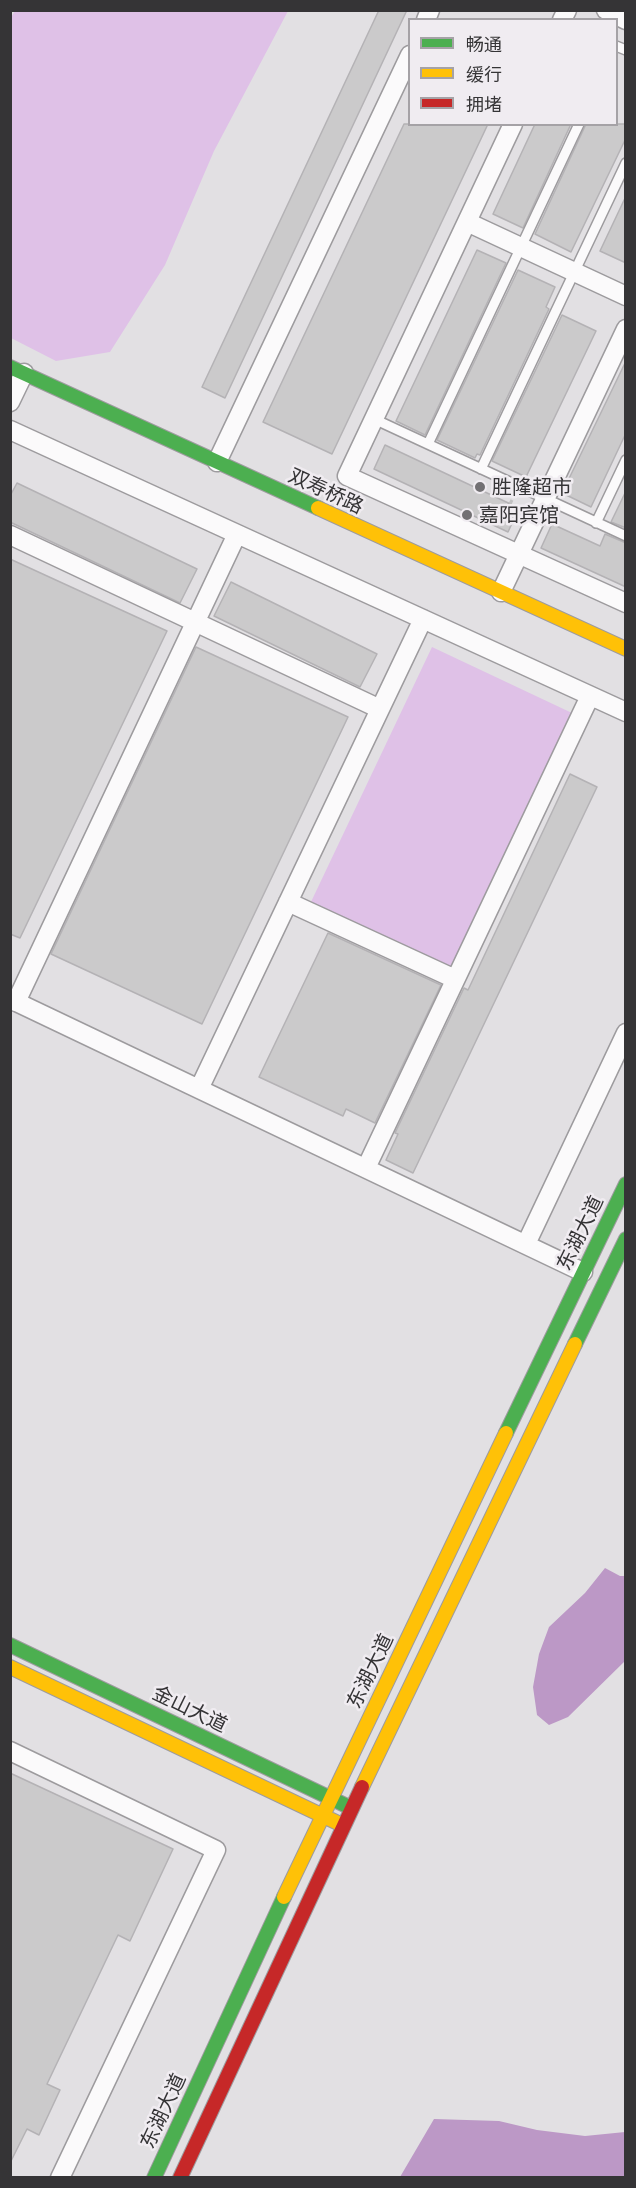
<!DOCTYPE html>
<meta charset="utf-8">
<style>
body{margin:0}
#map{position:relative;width:636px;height:2188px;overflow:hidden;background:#e2e0e3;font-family:Barlow,"Noto Sans SC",sans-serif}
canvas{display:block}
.frame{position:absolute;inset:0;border:12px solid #353436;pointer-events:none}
.legend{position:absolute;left:408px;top:18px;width:210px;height:108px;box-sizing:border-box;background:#f0ecf1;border:2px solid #a5a2a6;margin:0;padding:8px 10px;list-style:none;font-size:18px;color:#353436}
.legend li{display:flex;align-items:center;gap:12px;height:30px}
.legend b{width:30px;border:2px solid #a5a2a6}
</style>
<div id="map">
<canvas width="636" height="2188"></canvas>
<div class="frame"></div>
<ul class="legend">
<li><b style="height:8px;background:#4caf50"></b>畅通</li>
<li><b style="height:8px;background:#ffc107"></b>缓行</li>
<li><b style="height:8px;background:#c62828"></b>拥堵</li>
</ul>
</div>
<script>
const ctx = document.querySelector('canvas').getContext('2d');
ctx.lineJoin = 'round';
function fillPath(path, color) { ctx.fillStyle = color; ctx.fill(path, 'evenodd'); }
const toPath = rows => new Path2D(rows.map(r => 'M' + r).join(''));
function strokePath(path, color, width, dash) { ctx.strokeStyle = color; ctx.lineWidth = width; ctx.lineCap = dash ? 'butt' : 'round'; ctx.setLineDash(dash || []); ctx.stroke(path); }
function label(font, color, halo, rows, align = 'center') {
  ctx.font = font + ' Barlow,"Noto Sans SC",sans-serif'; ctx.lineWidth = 5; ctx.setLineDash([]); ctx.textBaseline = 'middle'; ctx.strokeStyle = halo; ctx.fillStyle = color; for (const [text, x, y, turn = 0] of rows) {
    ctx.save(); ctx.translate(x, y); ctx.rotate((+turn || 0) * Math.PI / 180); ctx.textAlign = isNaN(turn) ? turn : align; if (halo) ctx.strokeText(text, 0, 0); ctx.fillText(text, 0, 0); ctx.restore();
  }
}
const green = toPath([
 [15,11,288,11,214,151,165,265,110,352,56,361,11,338,10,19],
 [432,647,572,713,451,970,310,904]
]);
const water = toPath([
 [605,1568,620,1576,625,1576,625,1661,568,1717,549,1725,537,1715,533,1687,539,1654,549,1627,585,1593],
 [434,2119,499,2121,537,2130,585,2136,625,2132,625,2177,400,2177]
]);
const building = toPath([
 [379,10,407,10,225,398,202,387,379,10],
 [404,124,488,124,332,454,263,422,404,124],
 [535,124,571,124,523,228,493,214,535,124],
 [586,124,626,124,626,138,571,252,535,234,586,124],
 [626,196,626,263,600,251,626,196],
 [477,250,506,263,425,435,396,421,477,250],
 [518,270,555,287,546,307,549,309,480,455,477,454,475,458,437,440,518,270],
 [562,315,596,331,526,477,492,461,562,315],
 [626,361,626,433,591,507,562,493,626,361],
 [385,445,519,508,508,532,374,469,385,445],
 [17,483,197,569,180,603,10,522,10,496,17,483],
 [626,491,626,528,611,522,626,491],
 [552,524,600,546,605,534,626,543,626,587,541,548,552,524],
 [10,559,167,631,20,938,10,934,10,559],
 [231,582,377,654,360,687,214,616,231,582],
 [196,647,348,717,202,1024,51,954,196,647],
 [570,774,597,787,413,1173,386,1160,398,1134,395,1133,464,988,468,990,570,774],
 [328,933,441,985,375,1123,346,1109,343,1116,259,1077,328,933],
 [10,1773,173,1849,130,1941,118,1935,47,2084,60,2090,39,2135,27,2129,10,2163,10,1773]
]);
const path = toPath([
 [510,504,514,496]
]);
const lane = toPath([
 [616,46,626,50],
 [374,419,626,536],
 [428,444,579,124],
 [481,469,626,163],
 [596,523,626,460]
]);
const street = toPath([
 [606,10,626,20],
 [426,20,430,10],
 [562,20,567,10],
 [513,124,347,476,626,603],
 [467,222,626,296],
 [10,402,24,373],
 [10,430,626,712],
 [217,462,410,55],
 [10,535,380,709],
 [501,592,626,329],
 [288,902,455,979],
 [10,999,583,1272],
 [16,1002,237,534],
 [199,1089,423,619],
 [366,1168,590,696],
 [526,1244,626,1033],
 [10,1751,216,1850,60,2178]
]);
const fast = toPath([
 [10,367,318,508],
 [575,1344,626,1239],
 [506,1433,626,1184],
 [10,1645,347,1806],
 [154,2178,284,1897]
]);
const slow = toPath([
 [318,508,626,649],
 [10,1667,338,1823],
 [362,1787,575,1344],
 [284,1897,506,1433]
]);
const jam = toPath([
 [180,2178,362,1787]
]);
const markers = [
 [480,487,6,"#727073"],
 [467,515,6,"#727073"]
];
const poiNames = [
 ["胜隆超市",492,487],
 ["嘉阳宾馆",479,515]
];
const streetNames = [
 ["双寿桥路",326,491,25],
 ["东湖大道",580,1233,-64],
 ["东湖大道",370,1671,-64],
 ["金山大道",190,1709,26],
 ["东湖大道",163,2111,-65]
];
fillPath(green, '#dfc1e7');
fillPath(water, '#bc98c6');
fillPath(building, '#cbcacb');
strokePath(building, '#b4b2b5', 1.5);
strokePath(lane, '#9d9b9e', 12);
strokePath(street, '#9d9b9e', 21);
strokePath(fast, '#9d9b9e', 16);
strokePath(slow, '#9d9b9e', 16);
strokePath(jam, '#9d9b9e', 16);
strokePath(path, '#c1c0c1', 3, [4.5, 3]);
strokePath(lane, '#fbfafb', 9);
strokePath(street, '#fbfafb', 18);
strokePath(fast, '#4caf50', 14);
strokePath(slow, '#ffc107', 14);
strokePath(jam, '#c62828', 14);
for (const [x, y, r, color] of markers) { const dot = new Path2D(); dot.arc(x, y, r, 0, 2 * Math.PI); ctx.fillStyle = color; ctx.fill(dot); strokePath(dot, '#f0ecf1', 2); }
label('20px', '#353436', '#f0ecf1', poiNames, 'left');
label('20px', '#353436', '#f0ecf1', streetNames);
</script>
